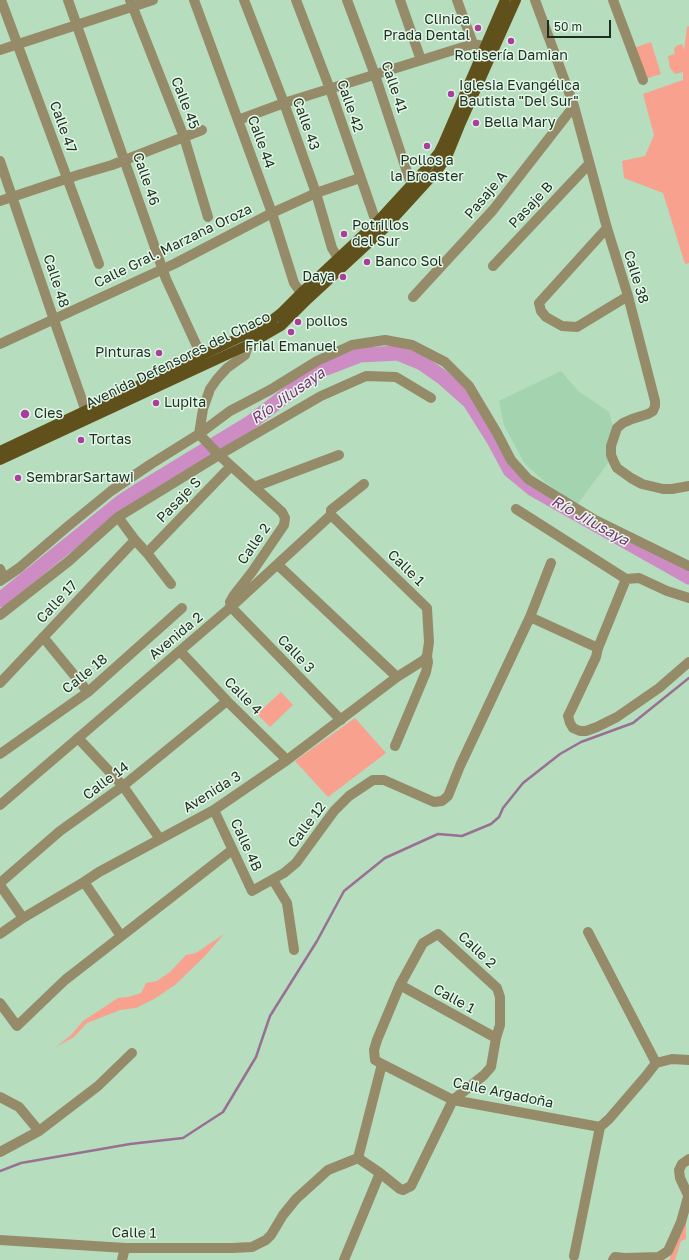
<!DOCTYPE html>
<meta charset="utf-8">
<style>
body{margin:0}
#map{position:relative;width:689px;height:1260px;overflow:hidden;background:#b5ddbe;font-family:"Golos Text",sans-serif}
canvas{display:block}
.scale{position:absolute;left:547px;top:20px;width:64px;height:18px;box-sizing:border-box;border:2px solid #1d2d21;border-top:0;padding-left:5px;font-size:12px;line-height:14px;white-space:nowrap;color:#1d2d21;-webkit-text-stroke:3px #e4f8e8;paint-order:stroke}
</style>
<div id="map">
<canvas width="689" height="1260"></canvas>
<div class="scale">50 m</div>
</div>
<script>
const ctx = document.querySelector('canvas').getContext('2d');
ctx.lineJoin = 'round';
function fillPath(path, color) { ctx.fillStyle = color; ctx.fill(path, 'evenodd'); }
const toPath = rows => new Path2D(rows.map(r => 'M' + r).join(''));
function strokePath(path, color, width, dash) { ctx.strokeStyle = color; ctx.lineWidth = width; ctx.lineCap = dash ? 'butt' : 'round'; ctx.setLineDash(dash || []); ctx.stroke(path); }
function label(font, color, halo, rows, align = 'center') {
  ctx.font = font + ' "Golos Text",sans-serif'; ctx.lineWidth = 3; ctx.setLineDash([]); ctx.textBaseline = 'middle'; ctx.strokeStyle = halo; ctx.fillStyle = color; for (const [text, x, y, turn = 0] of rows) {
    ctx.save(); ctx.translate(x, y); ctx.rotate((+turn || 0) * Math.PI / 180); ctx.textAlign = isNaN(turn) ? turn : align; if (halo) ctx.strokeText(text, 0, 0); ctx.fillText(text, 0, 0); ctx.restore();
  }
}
const built = toPath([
 [561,371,578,391,609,412,613,427,607,441,608,463,577,505,545,482,525,464,504,425,499,401]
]);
const green = toPath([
 [689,26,689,263,685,264,663,193,624,178,622,161,645,156,654,135,643,94,683,80,683,72,675,74,670,68,668,56,675,54,674,48,676,47,676,46,682,44,684,50,687,27],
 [651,42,661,74,645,79,634,48],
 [281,692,293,705,270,727,257,714],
 [355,718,386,753,328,797,295,761],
 [224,934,204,957,175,985,154,999,136,1008,120,1010,87,1023,74,1037,56,1047,71,1035,83,1021,118,998,128,997,141,993,146,983,157,981,170,972,186,955,196,953],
 [686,1221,686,1239,681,1241,675,1260,669,1260]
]);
const stream = toPath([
 [0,1171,21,1163,130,1144,183,1138,223,1112,256,1057,270,1016,317,941,344,891,385,858,438,834,462,836,491,824,499,817,503,808,523,783,560,754,581,742,633,723,689,678]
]);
const river = toPath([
 [0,600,121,502,138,491,250,423,316,372,360,355,398,353,422,363,442,377,470,402,494,440,510,470,533,489,689,577]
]);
const minor = toPath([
 [1,0,99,264],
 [68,0,166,279,201,355,203,363],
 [130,0,184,137,208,217],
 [194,0,272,213,294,283,301,293],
 [244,0,284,103,316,193,332,248,338,258],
 [296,0,330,89,374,216,378,221],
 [347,0,375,75,409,178,414,182],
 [400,0,421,60],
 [457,0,473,44],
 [535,0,574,106,607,228,628,296,655,401,655,406,653,411,648,414,632,419,623,423,617,428,611,446,611,455,614,462,617,468,631,478,642,484,663,489,672,489,689,486],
 [613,0,643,80],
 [0,50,153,0],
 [238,120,284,103,473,44,493,48],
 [0,161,54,320,88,417],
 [0,201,78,175,112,165,202,130],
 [607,228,539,303,541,311,546,317,562,326,577,327,628,296],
 [493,266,589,164],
 [413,297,493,210,574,106],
 [247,338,248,345,245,355,227,368,217,379,210,389,203,409,199,434,219,455,282,512,285,518,284,525,252,572,234,595,230,602,231,607,341,720],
 [0,344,174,264,272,213,316,193,360,178],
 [254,487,339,455],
 [516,509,626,579,639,578,667,591,689,598],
 [331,515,427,608,429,642,427,656,428,662,426,672,395,746],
 [118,517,135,540,147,553,171,584],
 [147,553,231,466],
 [278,565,397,677],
 [0,569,4,578],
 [626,579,598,648,596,657,571,710,568,716,570,723,573,728,580,731,586,731,597,727,617,717,659,688,689,662],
 [0,581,19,568,67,527,111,491,151,464,199,434,230,411,270,390,317,361,352,345,385,340,412,345,445,362,469,386,497,433,511,460,528,479,595,520,689,566],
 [0,615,69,561,118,517,219,455,321,396,366,376,396,377,431,398],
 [530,617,598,648],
 [43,637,88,692],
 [180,651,227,701,287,760],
 [0,683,135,540],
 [78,738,123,786,160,839],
 [0,754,88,692,182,608],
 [0,805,231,607,331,515,331,510,364,484],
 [214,810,252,891,284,873,296,863,334,811,349,796,373,780,384,780,434,802,442,801,448,796,460,766,530,617,551,563],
 [273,880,287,903,294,950],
 [84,882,121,936],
 [0,883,60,831,123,786,227,701],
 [0,885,23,918],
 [588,932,656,1063],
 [0,934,23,918,84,882,99,872,214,810,287,760,397,677,424,660,427,656],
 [438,934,497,988,500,997,500,1025,496,1038,491,1067,484,1075,453,1100,411,1186,403,1190,400,1189,380,1173,358,1158,382,1064,375,1060,374,1050,377,1040,400,985,423,943,438,934],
 [400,985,496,1038],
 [0,1003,17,1026,65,980,232,850],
 [382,1064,453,1100,600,1127],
 [0,1097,19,1107,39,1131],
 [0,1152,39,1131,98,1086,132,1053],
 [689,1159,682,1164,679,1170,680,1178,689,1197],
 [0,1240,125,1248,232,1248,252,1247,266,1240,271,1235,283,1215,296,1199,328,1170,358,1158],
 [574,1256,600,1127,609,1119,646,1076,656,1063,672,1059,689,1060],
 [122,1260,125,1248],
 [344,1260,380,1173],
 [613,1260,615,1257,625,1258,659,1257,668,1251,681,1222,688,1197]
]);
const major = toPath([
 [0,451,247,334,268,323,281,313,301,293,378,221,423,172,439,152,443,144,505,0],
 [0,460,248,345,281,326,307,300,385,228,437,171,447,157,460,125,516,0]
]);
const markers = [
 [478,28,4,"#a93e9e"],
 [511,41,4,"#a93e9e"],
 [451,94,4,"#a93e9e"],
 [476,123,4,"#a93e9e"],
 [427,146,4,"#a93e9e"],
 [344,234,4,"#a93e9e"],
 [367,262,4,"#a93e9e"],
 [343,277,4,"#a93e9e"],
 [298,322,4,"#a93e9e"],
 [291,332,4,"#a93e9e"],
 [159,353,4,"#a93e9e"],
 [156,403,4,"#a93e9e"],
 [25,414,5,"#a93e9e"],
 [81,440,4,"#a93e9e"],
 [18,478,4,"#a93e9e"]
];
const poiNames = [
 ["Clinica",470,20,"right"],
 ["Prada Dental",470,36,"right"],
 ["Rotisería Damian",511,56,"center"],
 ["Iglesia Evangélica",459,86],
 ["Bautista \"Del Sur\"",459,102],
 ["Bella Mary",484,123],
 ["Pollos a",427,161,"center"],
 ["la Broaster",427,177,"center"],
 ["Potrillos",352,226],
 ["del Sur",352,242],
 ["Banco Sol",375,262],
 ["Daya",335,277,"right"],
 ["pollos",306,322],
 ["Frial Emanuel",291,347,"center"],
 ["Pinturas",151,353,"right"],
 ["Lupita",164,403],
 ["Cies",34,414],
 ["Tortas",89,440],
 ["SembrarSartawi",26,478]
];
const streetNames = [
 ["Calle 41",394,87,71],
 ["Calle 45",185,103,69],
 ["Calle 42",350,106,71],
 ["Calle 43",306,124,70],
 ["Calle 47",63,127,70],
 ["Calle 44",261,142,70],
 ["Calle 46",146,179,71],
 ["Pasaje A",486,195,-50],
 ["Pasaje B",531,205,-47],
 ["Calle Gral. Marzana Oroza",173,246,-26],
 ["Calle 38",636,277,73],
 ["Calle 48",56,281,72],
 ["Avenida Defensores del Chaco",178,360,-26],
 ["Pasaje S",179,500,-46],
 ["Calle 2",254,544,-55],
 ["Calle 1",406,568,44],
 ["Calle 17",57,602,-47],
 ["Avenida 2",176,636,-40],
 ["Calle 3",296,654,46],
 ["Calle 18",85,674,-39],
 ["Calle 4",243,696,45],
 ["Calle 14",106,781,-37],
 ["Avenida 3",212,792,-32],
 ["Calle 12",307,825,-53],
 ["Calle 4B",246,845,65],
 ["Calle 2",477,950,43],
 ["Calle 1",454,999,29],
 ["Calle Argadoña",503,1093,12],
 ["Calle 1",134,1233,1]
];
const waterNames = [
 ["Río Jilusaya",288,396,-35],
 ["Río Jilusaya",590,521,29]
];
fillPath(built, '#a4d3b0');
fillPath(green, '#f8a18f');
strokePath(stream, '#997093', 2.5);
strokePath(river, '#ce8cc4', 15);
strokePath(minor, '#968b69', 10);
strokePath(major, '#60501b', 10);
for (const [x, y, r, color] of markers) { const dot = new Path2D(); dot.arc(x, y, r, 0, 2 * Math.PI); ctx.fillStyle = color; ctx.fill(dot); strokePath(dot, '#e4f8e8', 1.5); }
label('14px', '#1d2d21', '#e4f8e8', poiNames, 'left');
label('14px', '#1d2d21', '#e4f8e8', streetNames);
label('italic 15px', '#7d3075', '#e4f8e8', waterNames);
</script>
